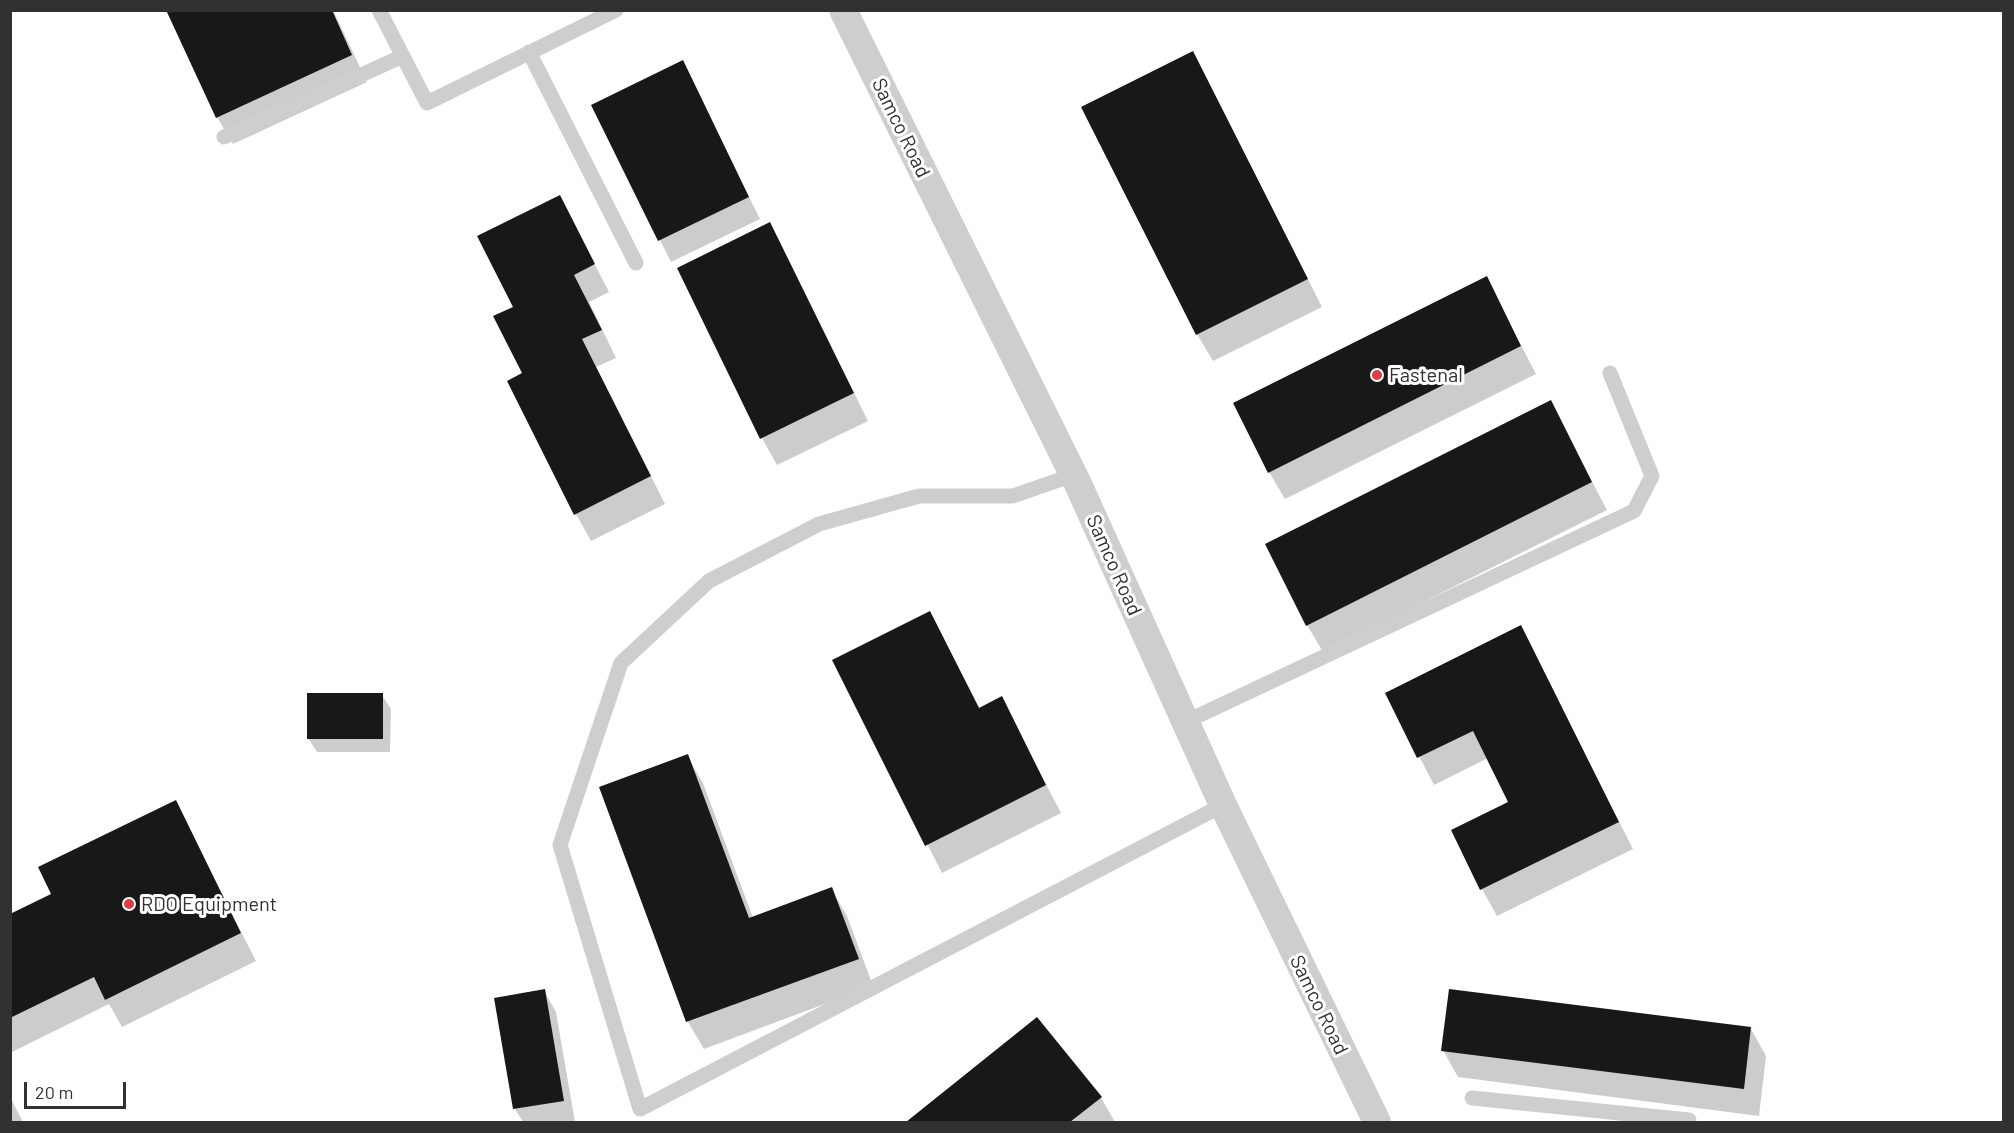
<!DOCTYPE html>
<style>
body{margin:0}
#map{position:relative;width:2014px;height:1133px;overflow:hidden;background:#fff;font-family:Barlow,sans-serif}
canvas{display:block}
.frame{position:absolute;inset:0;border:12px solid #313131;pointer-events:none}
.scale{position:absolute;left:24px;top:1082px;width:102px;height:27px;box-sizing:border-box;border:3px solid #313131;border-top:0;padding-left:8px;font-size:18px;line-height:21px;white-space:nowrap;color:#313131;-webkit-text-stroke:4px #fff;paint-order:stroke}
</style>
<div id="map">
<canvas width="2014" height="1133"></canvas>
<div class="frame"></div>
<div class="scale">20 m</div>
</div>
<script>
const ctx = document.querySelector('canvas').getContext('2d');
ctx.lineJoin = 'round';
function fillPath(path, color) { ctx.fillStyle = color; ctx.fill(path, 'evenodd'); }
const toPath = rows => new Path2D(rows.map(r => 'M' + r).join(''));
function strokePath(path, color, width, dash) { ctx.strokeStyle = color; ctx.lineWidth = width; ctx.lineCap = dash ? 'butt' : 'round'; ctx.setLineDash(dash || []); ctx.stroke(path); }
function label(font, color, halo, rows, align = 'center') {
  ctx.font = font + ' Barlow,sans-serif'; ctx.lineWidth = 6; ctx.setLineDash([]); ctx.textBaseline = 'middle'; ctx.strokeStyle = halo; ctx.fillStyle = color; for (const [text, x, y, turn = 0] of rows) {
    ctx.save(); ctx.translate(x, y); ctx.rotate((+turn || 0) * Math.PI / 180); ctx.textAlign = isNaN(turn) ? turn : align; if (halo) ctx.strokeText(text, 0, 0); ctx.fillText(text, 0, 0); ctx.restore();
  }
}
const shadow = toPath([
 [167,10,333,10,367,82,233,144,217,117],
 [1193,53,1322,307,1213,361,1197,334],
 [682,62,760,219,671,262,593,106],
 [560,197,609,292,589,302,616,358,596,367,665,504,591,541,576,514,524,374,515,307],
 [770,224,868,421,777,465,762,438],
 [1486,278,1536,374,1285,499,1269,472],
 [1550,402,1607,510,1323,652,1307,625],
 [930,613,980,709,1001,698,1061,813,942,873,834,661],
 [1520,627,1633,849,1497,916,1482,889,1510,803,1488,758,1434,785,1387,694],
 [382,695,391,709,390,752,317,752,308,738],
 [687,756,703,783,753,918,831,889,847,916,873,986,704,1049,688,1022,601,788],
 [175,802,256,961,122,1027,109,1004,10,1053,10,916,53,895],
 [544,991,556,1012,575,1122,523,1122,515,1109],
 [1037,1019,1101,1098,1115,1122,909,1122],
 [1751,1029,1766,1056,1759,1116,1458,1077,1443,1050],
 [10,1097,23,1122,10,1122]
]);
const building = toPath([
 [166,10,332,10,352,55,216,118],
 [1193,51,1308,279,1196,335,1081,107],
 [683,60,749,197,658,241,591,105],
 [560,195,595,264,574,275,602,330,582,339,651,476,574,515,507,381,522,373,493,316,513,307,477,236],
 [770,222,854,393,760,439,677,268],
 [1487,276,1521,346,1268,473,1233,403],
 [1551,400,1592,482,1306,626,1265,544],
 [930,611,979,708,1002,696,1046,785,925,846,832,660],
 [1521,625,1619,822,1480,890,1451,830,1508,802,1473,731,1417,758,1385,693],
 [307,693,383,693,383,739,307,739],
 [688,754,749,918,832,887,859,959,686,1022,599,787],
 [176,800,241,933,105,1000,94,977,10,1018,10,914,51,894,38,867],
 [545,989,564,1101,513,1109,494,998],
 [1449,989,1751,1027,1744,1089,1441,1051],
 [1037,1017,1102,1097,1070,1122,906,1122]
]);
const service = toPath([
 [379,10,427,103,616,10],
 [529,52,636,263],
 [224,137,403,56],
 [1073,475,1013,496,919,496,819,524,709,581,621,663,560,845,640,1109,1223,805],
 [1185,722,1634,511,1652,476,1610,373],
 [1472,1098,1689,1120]
]);
const minor = toPath([
 [843,10,1078,484,1223,805,1377,1122]
]);
const markers = [
 [1377,375,6,"#dd3d44"],
 [129,904,6,"#dd3d44"]
];
const streetNames = [
 ["Samco Road",901,128,64],
 ["Samco Road",1114,565,66],
 ["Samco Road",1319,1005,64]
];
const poiNames = [
 ["Fastenal",1389,375],
 ["RDO Equipment",141,904]
];
fillPath(shadow, '#0003');
fillPath(building, '#181818');
strokePath(service, '#cecece', 15);
strokePath(minor, '#cecece', 28);
for (const [x, y, r, color] of markers) { const dot = new Path2D(); dot.arc(x, y, r, 0, 2 * Math.PI); ctx.fillStyle = color; ctx.fill(dot); strokePath(dot, '#fff', 2); }
label('20px', '#313131', '#fff', streetNames);
label('20px', '#313131', '#fff', poiNames, 'left');
</script>
